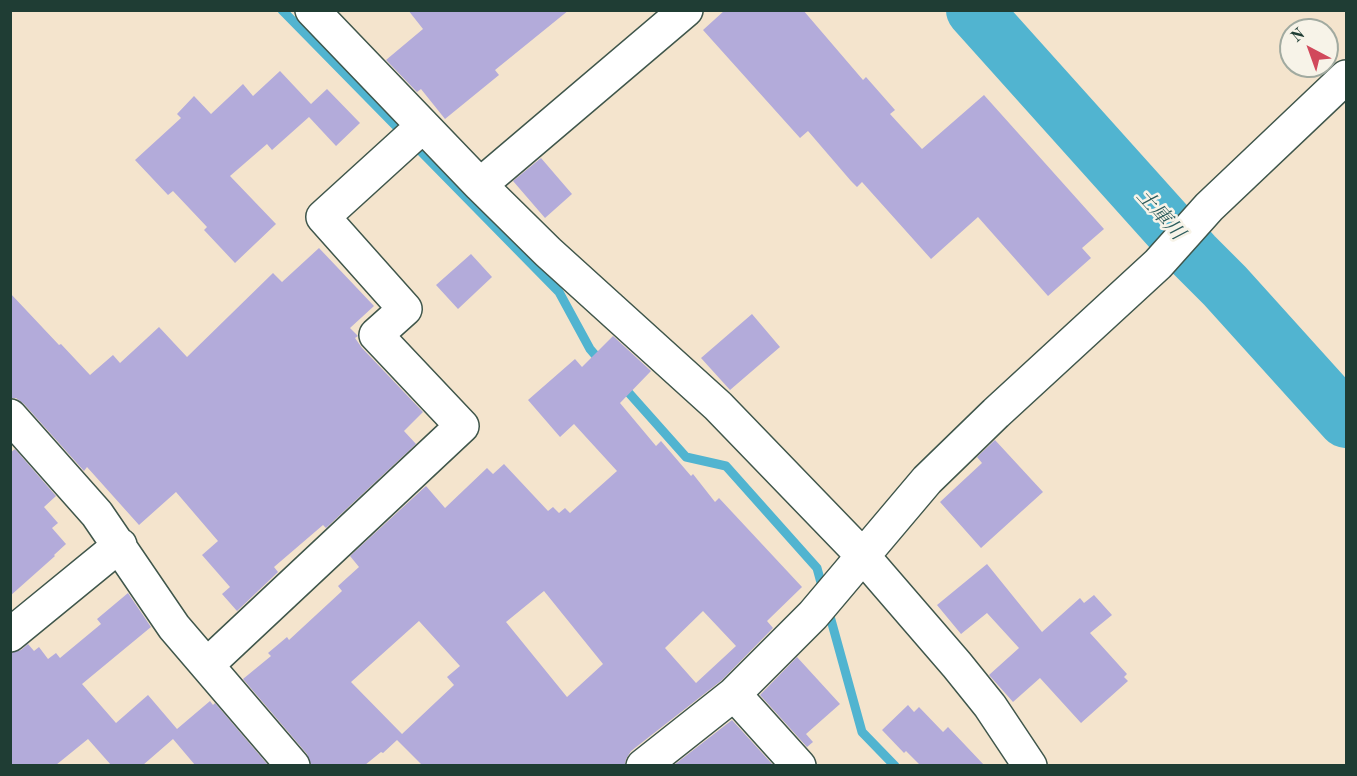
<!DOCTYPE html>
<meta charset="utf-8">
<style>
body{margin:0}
#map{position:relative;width:1357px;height:776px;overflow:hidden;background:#f4e4cd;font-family:"Old Standard TT",serif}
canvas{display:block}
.frame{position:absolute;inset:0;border:12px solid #1f3d34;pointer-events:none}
.north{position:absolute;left:1279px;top:18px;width:60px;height:60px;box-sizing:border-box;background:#f7f3e8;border:2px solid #a1aaa0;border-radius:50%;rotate:319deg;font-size:16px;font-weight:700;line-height:24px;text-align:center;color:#1f3d34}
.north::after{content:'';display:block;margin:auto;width:21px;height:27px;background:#d1495b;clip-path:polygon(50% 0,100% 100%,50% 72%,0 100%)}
</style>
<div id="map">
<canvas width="1357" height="776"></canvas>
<div class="frame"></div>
<div class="north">N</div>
</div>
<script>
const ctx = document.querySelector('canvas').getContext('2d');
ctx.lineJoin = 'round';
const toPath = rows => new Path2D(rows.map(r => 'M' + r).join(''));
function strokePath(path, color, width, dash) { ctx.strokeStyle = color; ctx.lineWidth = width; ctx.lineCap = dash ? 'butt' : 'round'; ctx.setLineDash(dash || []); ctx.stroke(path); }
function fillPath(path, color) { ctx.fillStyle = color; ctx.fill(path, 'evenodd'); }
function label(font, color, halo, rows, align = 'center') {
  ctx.font = font + ' "Old Standard TT","Noto Serif JP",serif'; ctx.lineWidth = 5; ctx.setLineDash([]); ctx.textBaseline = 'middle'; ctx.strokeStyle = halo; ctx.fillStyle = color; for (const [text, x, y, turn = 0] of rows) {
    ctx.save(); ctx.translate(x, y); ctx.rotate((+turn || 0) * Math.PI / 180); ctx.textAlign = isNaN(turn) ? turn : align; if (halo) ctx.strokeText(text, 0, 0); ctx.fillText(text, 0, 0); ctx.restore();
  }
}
const stream = toPath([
 [282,10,559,292,590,349,602,363],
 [621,384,686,457,726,466,817,568,823,590],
 [828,609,862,732,895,766]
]);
const river = toPath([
 [974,10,1194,255,1225,286,1346,420]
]);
const building = toPath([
 [408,10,569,10,495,70,499,75,445,119,421,89,417,92,386,60,423,29],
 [725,10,803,10,863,80,866,77,895,110,890,114,922,149,984,95,1104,229,1082,248,1091,258,1048,296,978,217,931,259,862,182,857,187,851,181,808,131,800,138,703,30],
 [280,71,311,104,327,89,360,123,336,146,309,117,272,150,267,144,230,176,276,224,235,263,204,230,207,227,173,191,168,195,135,160,181,118,177,114,194,96,211,114,243,84,253,96],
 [541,158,572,194,545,218,513,181],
 [319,248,374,306,350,328,358,336,355,338,362,348,423,412,404,431,416,444,326,528,323,525,274,567,278,572,237,611,222,594,230,587,202,555,218,541,176,492,139,525,87,467,84,471,24,404,16,398,10,398,10,293,59,345,61,344,90,375,113,355,120,363,159,327,187,357,273,273,282,282],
 [471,254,492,277,458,309,436,285],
 [752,314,780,347,730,390,701,358],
 [613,336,651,371,620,403,656,446,661,441,691,476,693,474,715,502,719,498,802,587,767,621,773,628,722,680,631,751,626,759,625,765,422,765,397,740,383,753,381,752,365,765,311,765,307,754,243,679,271,656,268,653,287,637,289,640,342,591,338,586,359,567,350,556,426,486,445,508,487,468,493,474,504,464,548,511,553,507,559,513,565,508,570,513,617,471,574,424,560,437,528,400,575,359,582,367],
 [544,591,603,664,567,697,506,622],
 [703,611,736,646,696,683,665,648],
 [419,621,460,666,447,677,454,685,402,734,351,682],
 [995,440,1043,492,981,548,940,502,982,463,977,457],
 [15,449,56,496,44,507,58,523,52,528,66,544,54,555,55,556,10,596,10,453],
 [987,564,1042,632,1080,598,1084,603,1094,595,1112,615,1090,633,1127,674,1124,677,1128,681,1081,723,1040,678,1013,702,989,675,1019,648,987,613,961,634,937,605],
 [128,593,151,627,82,684,116,723,148,695,177,729,210,701,213,705,215,703,268,765,195,765,173,739,143,765,111,765,88,739,56,765,10,765,10,653,21,650,28,644,34,651,39,647,48,659,56,653,60,658,101,624,97,619],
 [797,657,840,704,806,734,813,742,807,747,760,695],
 [908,705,914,712,919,707,943,732,948,727,984,765,920,765,906,751,904,753,882,730],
 [732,720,773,765,674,765]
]);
const minor = toPath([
 [312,10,480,185,548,252,718,406,862,555,957,665,990,706,1030,766],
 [480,185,686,10],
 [10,416,97,514,174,627,293,766],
 [10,635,120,545],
 [207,665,462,426,376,335,405,309,323,217,423,126],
 [734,694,799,766],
 [643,766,734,694,813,615,927,480,996,413,1158,264,1209,207,1346,77]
]);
const waterNames = [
 ["土庫川",1160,215,48]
];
strokePath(stream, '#51b4d0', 9);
strokePath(river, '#51b4d0', 56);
fillPath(building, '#b3abda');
strokePath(minor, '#3f564b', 36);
strokePath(minor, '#fff', 33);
label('italic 20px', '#2c5b5b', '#f7f3e8', waterNames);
</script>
